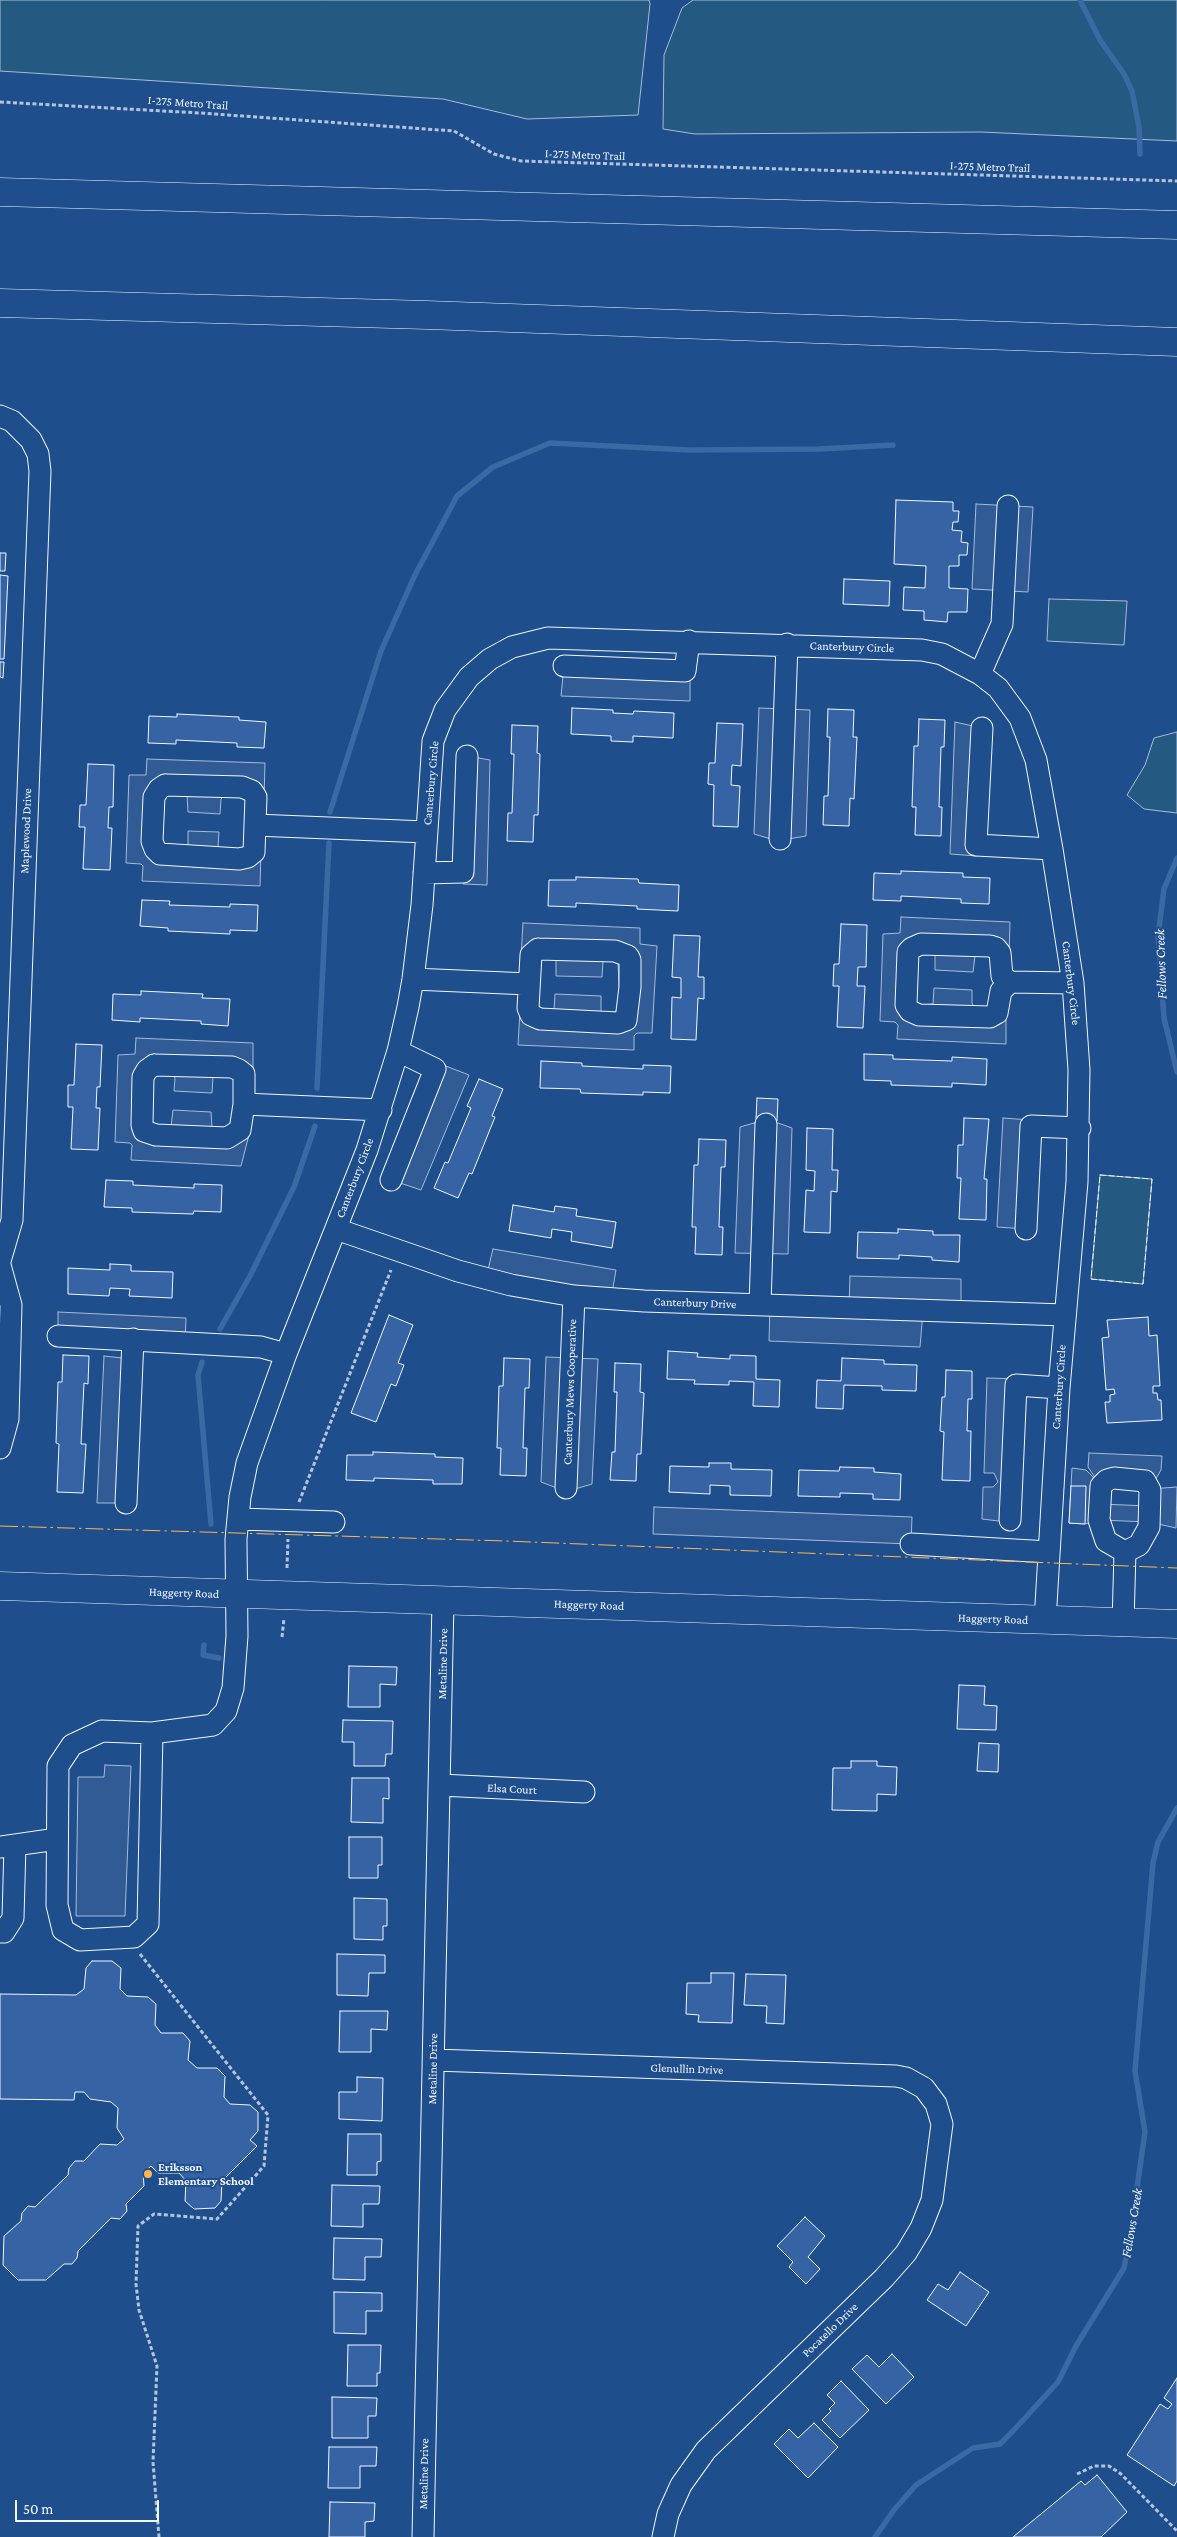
<!DOCTYPE html>
<style>
body{margin:0}
#map{position:relative;width:1177px;height:2537px;overflow:hidden;background:#1f4e8c;font-family:"Crimson Pro",serif}
canvas{display:block}
.scale{position:absolute;left:15px;top:2500px;width:144px;height:22px;box-sizing:border-box;border:2px solid #f2f6ff;border-top:0;padding-left:6px;font-size:15px;line-height:18px;white-space:nowrap;color:#f2f6ff;-webkit-text-stroke:4px #1f4e8c;paint-order:stroke}
</style>
<div id="map">
<canvas width="1177" height="2537"></canvas>
<div class="scale">50 m</div>
</div>
<script>
const ctx = document.querySelector('canvas').getContext('2d');
ctx.lineJoin = 'round';
function fillPath(path, color) { ctx.fillStyle = color; ctx.fill(path, 'evenodd'); }
const toPath = rows => new Path2D(rows.map(r => 'M' + r).join(''));
function strokePath(path, color, width, dash) { ctx.strokeStyle = color; ctx.lineWidth = width; ctx.lineCap = dash ? 'butt' : 'round'; ctx.setLineDash(dash || []); ctx.stroke(path); }
function label(font, color, halo, rows, align = 'center') {
  ctx.font = font + ' "Crimson Pro",serif'; ctx.lineWidth = 4; ctx.setLineDash([]); ctx.textBaseline = 'middle'; ctx.strokeStyle = halo; ctx.fillStyle = color; for (const [text, x, y, turn = 0] of rows) {
    ctx.save(); ctx.translate(x, y); ctx.rotate((+turn || 0) * Math.PI / 180); ctx.textAlign = isNaN(turn) ? turn : align; if (halo) ctx.strokeText(text, 0, 0); ctx.fillText(text, 0, 0); ctx.restore();
  }
}
const green = toPath([
 [0,0,649,0,650,4,638,115,527,119,443,99,0,71,0,0],
 [693,0,1177,0,1177,141,981,132,695,134,663,129,664,55,682,8,693,0],
 [1049,599,1127,601,1124,645,1047,641,1049,599],
 [1177,732,1177,813,1144,809,1127,795,1145,765,1154,738,1177,732],
 [1100,1175,1152,1179,1143,1284,1091,1279,1100,1175]
]);
const parking = toPath([
 [976,504,1033,507,1028,592,972,589,976,504],
 [564,666,690,672,690,701,561,696,564,666],
 [759,708,810,710,806,836,788,839,771,839,754,834,759,708],
 [955,722,982,728,977,856,950,854,955,722],
 [467,756,490,760,487,885,463,884,467,756],
 [147,759,265,763,264,799,224,796,221,799,220,814,188,812,187,795,171,794,164,797,162,844,188,845,188,831,219,832,218,846,221,849,261,852,260,886,142,881,143,866,141,864,126,863,129,775,146,775,147,759],
 [901,917,1010,922,1009,956,975,956,973,972,935,970,935,954,932,952,918,955,916,1002,919,1005,933,1004,934,988,972,990,972,1003,974,1008,1006,1009,1006,1044,897,1039,898,1025,895,1022,880,1021,883,934,900,933,901,917],
 [523,923,640,928,640,944,657,946,652,1033,637,1033,634,1036,634,1050,518,1045,520,1010,554,1010,555,994,601,996,601,1012,614,1013,620,1006,618,962,606,960,603,962,602,977,556,976,556,960,521,957,523,923],
 [136,1038,253,1043,253,1077,213,1077,212,1093,174,1091,175,1078,171,1073,153,1076,151,1123,171,1127,173,1110,211,1112,212,1128,250,1131,241,1166,131,1160,132,1145,130,1143,115,1142,118,1055,135,1054,136,1038],
 [438,1063,469,1075,421,1190,391,1180,438,1063],
 [1003,1118,1031,1120,1026,1229,997,1227,1003,1118],
 [754,1123,778,1123,792,1128,788,1254,735,1253,740,1127,754,1123],
 [493,1249,616,1270,611,1299,486,1278,493,1249],
 [850,1276,961,1279,961,1312,923,1311,920,1347,769,1341,770,1305,849,1308,850,1276],
 [58,1312,186,1318,185,1343,58,1336,58,1312],
 [104,1356,132,1359,126,1503,97,1503,104,1356],
 [546,1357,598,1359,592,1484,575,1489,557,1488,541,1482,546,1357],
 [987,1378,1022,1379,1015,1523,982,1519,983,1487,993,1487,998,1482,994,1473,984,1473,987,1378],
 [1089,1453,1162,1456,1161,1470,1150,1489,1177,1487,1176,1528,1149,1522,1099,1520,1085,1524,1069,1523,1072,1468,1086,1470,1098,1482,1088,1467,1089,1453],
 [1107,1480,1150,1490,1150,1506,1099,1504,1107,1480],
 [654,1507,912,1517,911,1544,653,1534,654,1507],
 [105,1765,131,1766,125,1916,76,1916,78,1777,104,1777,105,1765]
]);
const stream = toPath([
 [1080,0,1100,40,1124,74,1132,91,1139,127,1140,154],
 [330,812,381,651,415,575,457,496,493,467,550,443,689,450,820,449,893,445],
 [1177,858,1164,889,1158,936,1164,1018,1177,1072],
 [317,1088,329,843],
 [220,1329,250,1276,294,1187,315,1126],
 [202,1362,198,1375,211,1524],
 [204,1645,203,1655,219,1658],
 [875,2537,894,2510,916,2485,973,2448,1000,2444,1014,2430,1058,2382,1076,2346,1124,2268,1136,2211,1137,2188,1145,2132,1135,2071,1153,1863,1158,1842,1177,1808]
]);
const building = toPath([
 [896,500,953,502,953,511,959,511,958,522,953,522,952,530,962,531,961,542,968,543,967,555,959,555,959,566,949,566,949,588,968,589,967,612,948,612,947,622,924,620,924,611,903,610,904,587,925,588,926,566,894,564,896,500],
 [0,553,6,553,5,571,0,571,0,553],
 [0,575,8,576,4,659,0,659,0,575],
 [844,579,890,581,889,606,843,604,844,579],
 [0,662,4,662,3,678,0,677,0,662],
 [572,708,613,710,613,713,633,714,634,711,674,713,673,738,633,736,633,742,611,741,611,736,571,734,572,708],
 [828,709,854,710,853,737,857,737,854,799,850,798,849,826,823,825,824,796,828,796,830,737,827,737,828,709],
 [177,714,239,717,239,720,266,722,264,748,237,747,237,743,176,740,176,744,148,743,149,716,177,717,177,714],
 [919,719,945,720,944,747,941,747,939,807,942,807,941,836,915,835,916,807,912,807,914,746,918,746,919,719],
 [717,723,743,724,741,766,732,765,731,785,740,786,738,827,713,826,714,785,708,784,709,763,715,763,717,723],
 [512,725,538,726,537,753,540,754,538,815,534,815,533,842,507,841,508,813,512,813,514,754,511,754,512,725],
 [88,764,114,765,113,807,109,807,108,828,112,828,110,870,83,869,85,827,79,827,80,805,86,805,88,764],
 [901,871,963,873,963,877,990,878,989,904,961,903,961,899,901,896,901,901,873,900,874,873,901,874,901,871],
 [576,877,638,879,639,883,679,885,678,911,637,909,637,906,576,903,576,907,548,906,549,880,576,880,576,877],
 [142,900,170,901,169,905,230,907,230,904,258,905,257,931,230,930,230,934,168,931,168,928,140,926,142,900],
 [841,924,867,925,866,967,858,967,857,986,865,986,863,1028,837,1027,839,986,833,986,834,964,839,964,841,924],
 [674,935,700,936,698,977,704,977,704,999,698,998,696,1040,671,1039,672,997,681,998,681,978,672,977,674,935],
 [141,991,203,994,202,998,230,999,228,1026,201,1024,201,1021,140,1018,140,1022,112,1020,113,994,141,995,141,991],
 [76,1044,102,1045,100,1087,97,1087,96,1108,100,1108,98,1150,71,1149,73,1107,68,1107,68,1085,74,1085,76,1044],
 [864,1054,893,1055,893,1059,952,1061,952,1057,987,1059,986,1085,952,1083,952,1087,891,1085,891,1081,864,1080,864,1054],
 [541,1061,582,1063,582,1066,643,1069,643,1065,671,1066,670,1093,643,1092,643,1095,581,1093,580,1089,540,1088,541,1061],
 [479,1079,503,1089,492,1116,495,1117,472,1174,469,1173,458,1198,434,1188,445,1162,448,1163,471,1108,467,1106,479,1079],
 [757,1098,778,1099,777,1121,756,1119,757,1098],
 [964,1118,989,1119,984,1179,987,1179,986,1220,959,1219,961,1178,957,1178,958,1145,963,1145,964,1118],
 [807,1128,833,1129,832,1170,838,1170,837,1192,831,1191,830,1233,804,1232,806,1190,814,1191,815,1171,806,1170,807,1128],
 [699,1139,726,1140,725,1167,721,1167,719,1227,723,1227,722,1255,695,1254,696,1227,692,1227,694,1165,698,1165,699,1139],
 [106,1180,133,1181,133,1185,194,1188,194,1184,222,1185,221,1212,194,1211,193,1214,132,1212,132,1208,104,1207,106,1180],
 [513,1205,554,1212,555,1206,577,1209,576,1216,616,1222,612,1248,571,1241,572,1232,552,1229,551,1238,509,1231,513,1205],
 [898,1229,933,1231,933,1235,960,1235,959,1262,932,1260,932,1257,899,1255,899,1259,857,1258,858,1232,898,1233,898,1229],
 [110,1264,131,1265,131,1271,173,1272,172,1298,129,1296,130,1289,110,1288,109,1296,68,1294,68,1268,110,1270,110,1264],
 [389,1315,413,1325,398,1363,404,1365,396,1386,391,1384,376,1422,351,1413,389,1315],
 [1148,1317,1149,1336,1157,1335,1160,1386,1153,1386,1153,1393,1157,1393,1158,1400,1161,1400,1162,1420,1107,1423,1105,1402,1110,1402,1110,1395,1115,1394,1114,1389,1106,1390,1102,1338,1109,1337,1107,1320,1148,1317],
 [668,1351,698,1353,697,1357,730,1359,730,1355,756,1356,756,1379,780,1380,779,1407,753,1406,754,1382,729,1381,729,1385,694,1384,695,1380,667,1379,668,1351],
 [63,1355,89,1356,88,1384,84,1383,81,1444,86,1444,83,1493,57,1492,59,1444,56,1443,58,1382,62,1382,63,1355],
 [504,1358,530,1359,529,1388,525,1388,523,1448,527,1448,526,1476,500,1475,501,1448,497,1448,499,1386,503,1386,504,1358],
 [842,1358,884,1360,884,1364,917,1365,916,1391,882,1390,882,1386,844,1385,843,1409,816,1408,817,1380,841,1381,842,1358],
 [615,1363,641,1364,640,1392,644,1393,641,1454,637,1454,636,1481,610,1480,612,1452,615,1452,617,1392,614,1392,615,1363],
 [946,1370,972,1371,972,1399,968,1399,967,1431,971,1431,970,1481,942,1480,944,1432,940,1431,942,1397,945,1397,946,1370],
 [373,1452,435,1454,435,1457,463,1458,462,1484,433,1484,433,1480,374,1478,374,1481,346,1480,347,1455,373,1455,373,1452],
 [709,1463,731,1463,731,1469,772,1470,771,1496,730,1495,730,1486,710,1485,710,1494,669,1492,670,1466,709,1467,709,1463],
 [840,1467,874,1468,874,1472,901,1474,900,1500,873,1499,873,1494,840,1493,840,1497,798,1496,799,1470,839,1471,840,1467],
 [1071,1486,1086,1486,1085,1524,1069,1523,1071,1486],
 [349,1666,397,1667,396,1685,380,1684,380,1707,348,1707,349,1666],
 [959,1685,985,1686,984,1705,997,1706,996,1730,957,1729,959,1685],
 [343,1720,393,1721,392,1754,386,1754,385,1766,354,1766,354,1742,342,1742,343,1720],
 [979,1743,999,1744,998,1772,977,1771,979,1743],
 [851,1761,877,1761,877,1766,897,1767,896,1795,877,1794,877,1811,832,1810,833,1768,851,1768,851,1761],
 [352,1778,389,1778,389,1799,383,1798,383,1823,351,1822,352,1778],
 [349,1837,382,1837,382,1865,378,1865,378,1878,349,1878,349,1837],
 [354,1898,387,1899,387,1926,383,1926,383,1940,354,1939,354,1898],
 [337,1954,385,1955,385,1973,369,1973,368,1996,337,1995,337,1954],
 [92,1961,112,1961,121,1968,120,1989,127,1996,148,1997,156,2004,155,2025,161,2033,183,2033,190,2041,188,2060,197,2068,217,2068,225,2076,224,2097,230,2104,250,2105,258,2112,258,2131,250,2140,257,2146,222,2181,221,2201,215,2208,194,2209,185,2201,186,2181,179,2173,158,2173,151,2166,143,2173,144,2186,126,2204,127,2211,120,2219,111,2218,78,2251,77,2258,72,2264,64,2264,46,2280,18,2280,3,2265,4,2236,21,2221,22,2213,28,2206,35,2207,68,2175,69,2168,75,2161,84,2161,100,2144,117,2145,124,2139,117,2128,118,2108,111,2102,90,2099,84,2092,75,2092,74,2100,0,2099,0,1994,76,1995,84,1989,86,1968,92,1961],
 [711,1973,734,1973,732,2023,698,2022,699,2015,686,2014,687,1983,711,1983,711,1973],
 [746,1974,786,1975,784,2024,766,2023,767,2006,744,2005,746,1974],
 [340,2011,388,2011,387,2030,371,2029,371,2052,339,2052,340,2011],
 [357,2077,383,2078,382,2121,339,2119,339,2092,357,2092,357,2077],
 [348,2134,381,2134,381,2161,377,2162,377,2175,347,2175,348,2134],
 [332,2185,380,2186,379,2204,363,2204,363,2227,331,2226,332,2185],
 [805,2217,825,2236,808,2257,820,2269,806,2284,789,2267,793,2262,777,2246,805,2217],
 [334,2238,382,2239,381,2257,365,2257,365,2280,333,2279,334,2238],
 [960,2272,989,2292,966,2326,927,2300,938,2284,948,2290,960,2272],
 [334,2292,382,2293,382,2311,366,2311,366,2334,334,2333,334,2292],
 [348,2345,381,2345,380,2373,377,2373,377,2386,347,2386,348,2345],
 [892,2354,914,2377,886,2404,852,2369,867,2355,879,2367,892,2354],
 [1177,2378,1177,2481,1174,2486,1127,2455,1160,2404,1168,2409,1172,2404,1164,2398,1177,2378],
 [841,2381,869,2410,840,2438,822,2420,831,2411,829,2409,835,2403,827,2395,841,2381],
 [332,2397,377,2398,376,2416,368,2416,368,2438,332,2438,332,2397],
 [814,2423,838,2447,808,2478,774,2444,789,2429,798,2438,814,2423],
 [329,2447,377,2447,376,2466,360,2466,360,2488,328,2488,329,2447],
 [1097,2475,1127,2512,1101,2537,1013,2537,1081,2481,1085,2485,1097,2475],
 [330,2502,375,2503,374,2521,365,2522,365,2537,329,2537,330,2502]
]);
const path = toPath([
 [0,102,200,113,454,131,494,154,521,161,1177,181],
 [299,1502,391,1270],
 [287,1568,288,1539],
 [282,1637,284,1618],
 [140,1954,268,2115,264,2166,217,2219,154,2214,138,2226,136,2284,139,2310,157,2366,153,2462,159,2537],
 [1077,2474,1094,2466,1109,2466,1121,2474,1177,2531]
]);
const minor = toPath([
 [0,416,12,421,31,440,38,454,40,471,12,1220,0,1261],
 [564,666,685,671,689,641],
 [980,674,1002,624,1008,506],
 [982,728,976,845,1052,849],
 [165,785,242,787,252,791,256,797,254,852,248,857,239,859,160,854,155,849,152,841,154,797,159,789,165,785],
 [255,825,426,832],
 [780,839,787,644],
 [424,873,463,872,467,756],
 [921,944,990,946,996,948,1000,953,1002,976,1010,982,1001,991,997,1013,990,1017,919,1015,910,1011,906,1005,908,952,912,948,921,944],
 [538,949,615,951,628,956,630,960,630,987,626,1020,618,1023,540,1019,531,1015,528,1008,531,955,538,949],
 [413,979,529,984],
 [1010,982,1073,983],
 [154,1065,232,1067,239,1070,244,1074,244,1104,240,1130,227,1138,156,1135,144,1131,142,1125,143,1077,147,1070,154,1065],
 [244,1104,381,1110],
 [391,1180,435,1069,398,1051],
 [336,1229,458,1271,511,1285,574,1296,644,1301,1065,1315],
 [1026,1229,1031,1126,1080,1128],
 [0,1265,11,1305,8,1419,0,1448],
 [760,1305,766,1124],
 [58,1336,261,1347,286,1354],
 [566,1488,574,1296],
 [126,1503,133,1339],
 [238,1519,334,1522],
 [1010,1520,1016,1385,1059,1388],
 [911,1544,1049,1552],
 [1123,1623,1125,1552,1106,1541,1099,1520,1101,1486,1107,1480,1114,1478,1145,1481,1150,1490,1149,1527,1139,1545,1125,1552],
 [152,1733,148,1924,134,1937,80,1940,63,1930,57,1905,58,1766,72,1745,102,1731,152,1733,213,1725,226,1711,233,1688,237,1636,236,1539,240,1497,247,1463,286,1354,367,1150,398,1051,408,1007,413,979,422,905,433,741,445,710,469,677,490,659,512,647,548,638,922,650,942,654,980,674,998,688,1020,718,1036,760,1052,849,1073,983,1079,1070,1077,1182,1059,1388,1045,1621],
 [440,1785,584,1792],
 [0,1847,57,1839],
 [0,1932,4,1932,13,1918,15,1845],
 [434,2060,896,2076,906,2078,924,2088,936,2104,942,2124,932,2200,921,2228,906,2253,884,2278,706,2450,681,2485,668,2514,663,2537],
 [423,2537,443,1601]
]);
const major = toPath([
 [0,1586,1177,1624]
]);
const highway = toPath([
 [0,192,1177,225],
 [0,303,427,315,1177,342]
]);
const fence = toPath([
 [1100,1175,1152,1179,1143,1284,1091,1279,1100,1175]
]);
const power = toPath([
 [0,1526,506,1541,1177,1568]
]);
const markers = [
 [148,2174,5,"#ffb74d"]
];
const streetNames = [
 ["I-275 Metro Trail",188,103,4],
 ["I-275 Metro Trail",585,155,2],
 ["I-275 Metro Trail",990,167,2],
 ["Canterbury Circle",852,647,2],
 ["Canterbury Circle",431,783,-85],
 ["Maplewood Drive",26,831,-88],
 ["Canterbury Circle",1071,983,83],
 ["Canterbury Circle",355,1178,-69],
 ["Canterbury Drive",695,1303,2],
 ["Canterbury Circle",1059,1387,-86],
 ["Canterbury Mews Cooperative",570,1392,-88],
 ["Haggerty Road",184,1593,2],
 ["Haggerty Road",589,1605,2],
 ["Haggerty Road",993,1619,2],
 ["Metaline Drive",443,1664,-89],
 ["Elsa Court",512,1789,3],
 ["Metaline Drive",433,2069,-89],
 ["Glenullin Drive",687,2069,2],
 ["Pocatello Drive",830,2330,-44],
 ["Metaline Drive",424,2474,-89]
];
const poiNames = [
 ["Eriksson",158,2167],
 ["Elementary School",158,2181]
];
const waterNames = [
 ["Fellows Creek",1161,964,-92],
 ["Fellows Creek",1132,2223,-80]
];
fillPath(green, '#245a82');
strokePath(green, '#a8bbd7', 1);
fillPath(parking, '#305b95');
strokePath(parking, '#a8bbd7', 1);
strokePath(stream, '#3b69a3', 5.5);
fillPath(building, '#3563a3');
strokePath(building, '#f2f6ff', 1);
strokePath(minor, '#f2f6ff', 23);
strokePath(major, '#f2f6ff', 29);
strokePath(highway, '#f2f6ff', 29);
strokePath(path, '#b3c4dc', 3, [4, 2.5]);
strokePath(minor, '#1f4e8c', 21);
strokePath(major, '#1f4e8c', 28);
strokePath(highway, '#1f4e8c', 28);
strokePath(fence, '#f2f6ff', 1, [6, 2.5]);
strokePath(power, '#ffb74d', 1, [18, 4, 2.5, 4]);
for (const [x, y, r, color] of markers) { const dot = new Path2D(); dot.arc(x, y, r, 0, 2 * Math.PI); ctx.fillStyle = color; ctx.fill(dot); strokePath(dot, '#1f4e8c', 2); }
label('12px', '#f2f6ff', '#1f4e8c', streetNames);
label('bold 12px', '#f2f6ff', '#1f4e8c', poiNames, 'left');
label('italic 14px', '#f2f6ff', '#1f4e8c', waterNames);
</script>
